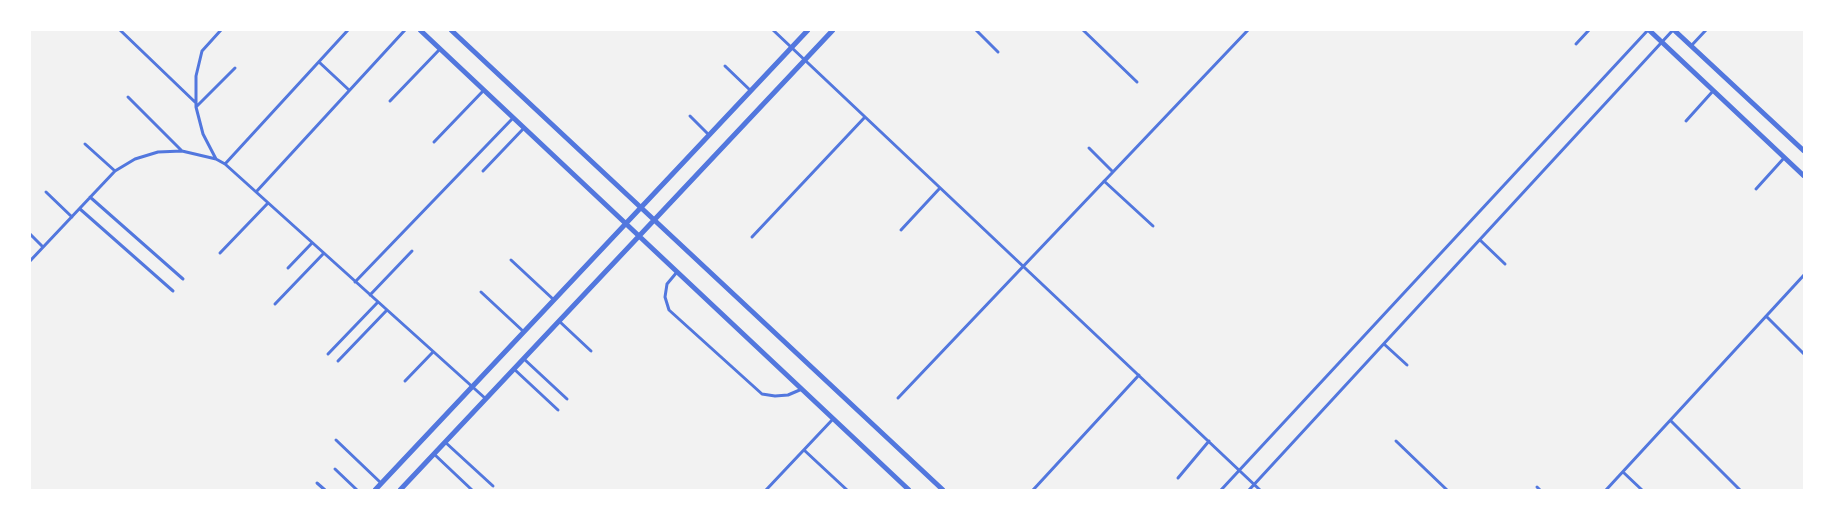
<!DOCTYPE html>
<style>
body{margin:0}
#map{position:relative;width:1834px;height:520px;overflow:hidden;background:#f2f2f2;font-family:Poppins,sans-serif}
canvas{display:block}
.frame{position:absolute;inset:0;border:31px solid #fff;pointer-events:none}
</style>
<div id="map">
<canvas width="1834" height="520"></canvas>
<div class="frame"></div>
</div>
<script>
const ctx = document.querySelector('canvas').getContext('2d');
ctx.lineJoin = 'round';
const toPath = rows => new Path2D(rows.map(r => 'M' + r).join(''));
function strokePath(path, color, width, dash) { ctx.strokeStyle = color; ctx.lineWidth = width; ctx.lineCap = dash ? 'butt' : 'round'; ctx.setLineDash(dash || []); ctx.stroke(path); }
const service = toPath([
 [120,30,196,103],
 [773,30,1260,490],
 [976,30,998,52],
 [1083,30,1137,82],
 [1576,44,1589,30],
 [1691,46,1706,30],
 [319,62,349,90],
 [725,66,751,91],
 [128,97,182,151],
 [390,101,440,49],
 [196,107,235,68],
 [690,116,709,135],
 [1686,121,1713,91],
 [434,142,484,90],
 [85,144,115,171],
 [1089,148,1113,172],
 [216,159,203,134,196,107,196,76,202,51,221,30],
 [225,164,348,30],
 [483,171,524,128],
 [1104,181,1153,226],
 [1756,189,1784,158],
 [46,192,72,217],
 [256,192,405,30],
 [90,197,183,279],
 [80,209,173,291],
 [901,230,940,188],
 [30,234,43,247],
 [752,237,865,117],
 [1480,240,1505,264],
 [220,253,268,203],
 [511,260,554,300],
 [30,261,115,171,135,159,158,152,182,151,216,159,225,164,486,399],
 [288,268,312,243],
 [677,272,667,284,665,297,669,310,762,394,775,396,788,395,802,389],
 [355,282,513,118],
 [481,292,524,332],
 [370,295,412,251],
 [275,304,324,253],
 [1766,316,1804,354],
 [559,321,591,351],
 [1384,344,1407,365],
 [328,354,378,302],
 [524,359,567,399],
 [338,361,387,310],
 [514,369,558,410],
 [405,381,433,352],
 [898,398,1248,30],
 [1671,421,1740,490],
 [336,440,381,483],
 [1396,441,1447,490],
 [445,442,493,486],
 [804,450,847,490],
 [434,454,472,490],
 [335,469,357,490],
 [1623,472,1642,490],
 [1178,478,1209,441],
 [317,483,325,490],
 [1537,487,1540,490],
 [766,490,833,419],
 [1033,490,1139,375],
 [1221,490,1648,30],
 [1249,490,1673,30],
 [1606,490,1804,275]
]);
const minor = toPath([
 [420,30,909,490],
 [451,30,943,490],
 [1649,30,1804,176],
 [1674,30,1804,151],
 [375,490,808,30],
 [400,490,833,30]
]);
strokePath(service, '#5277de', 3);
strokePath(minor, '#5277de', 5);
</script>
